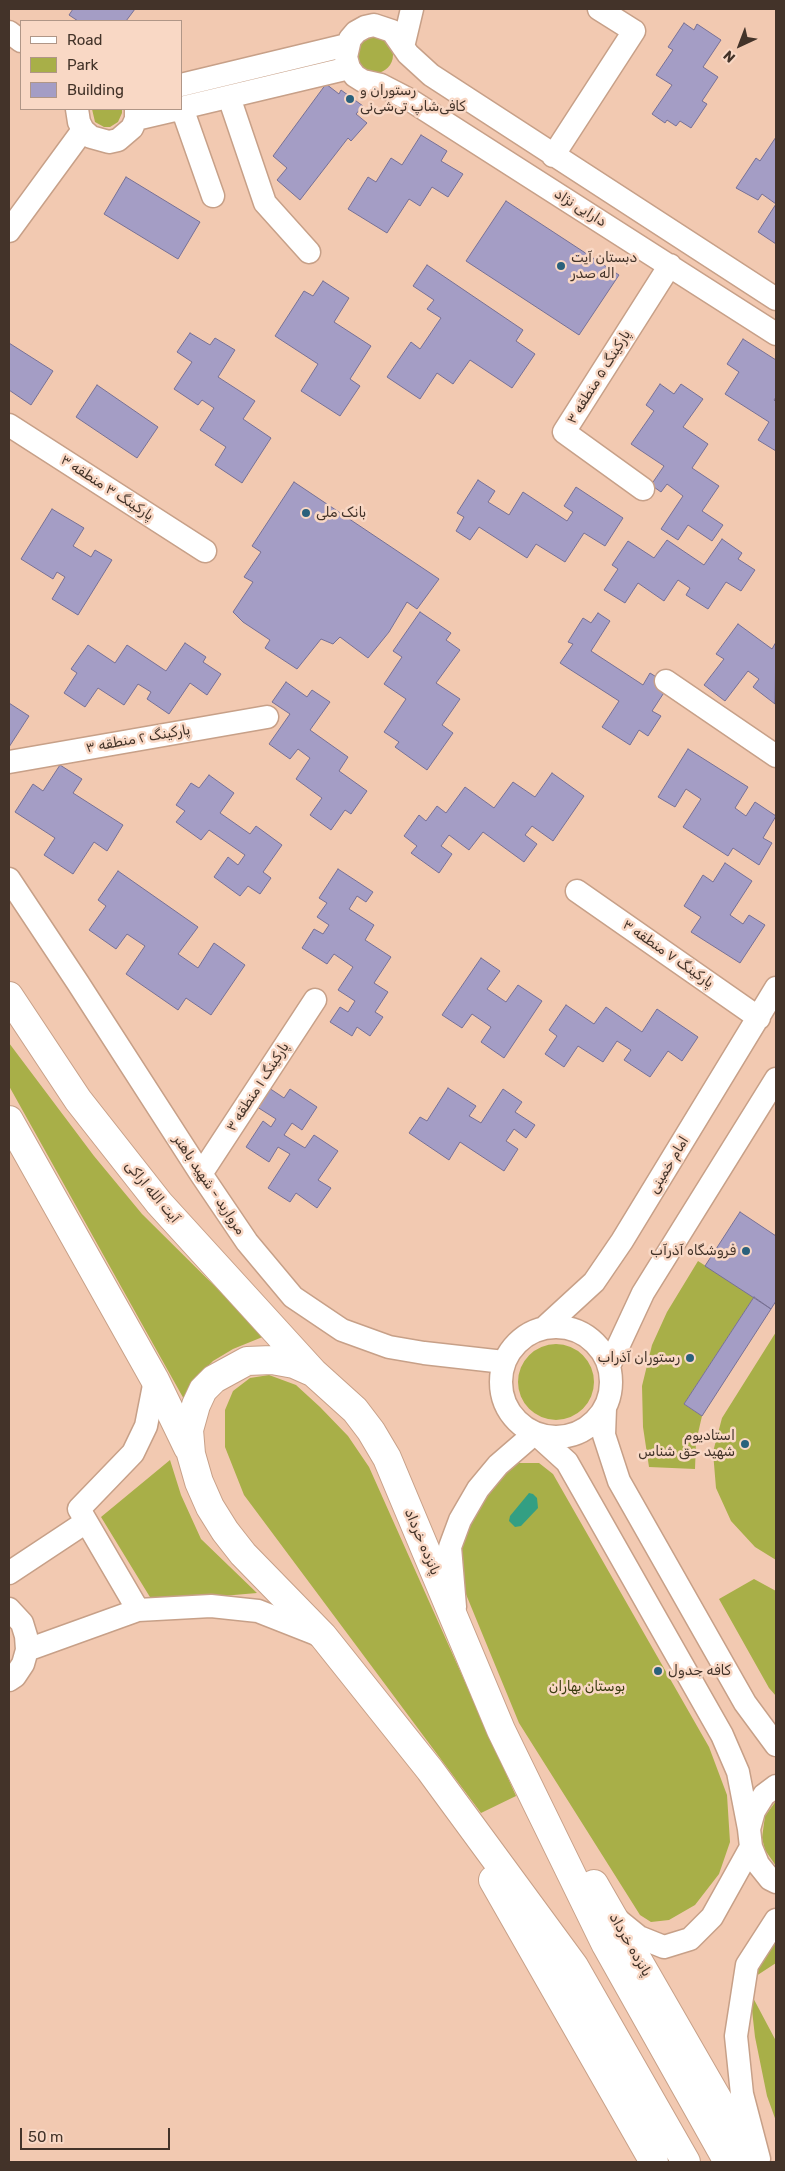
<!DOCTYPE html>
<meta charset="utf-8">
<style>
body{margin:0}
#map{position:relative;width:785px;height:2171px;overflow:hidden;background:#f2c9b1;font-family:Rubik,sans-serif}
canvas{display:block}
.frame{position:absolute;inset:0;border:10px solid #433329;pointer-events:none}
.legend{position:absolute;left:20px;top:20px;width:162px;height:90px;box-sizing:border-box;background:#f9d8c5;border:1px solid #b09687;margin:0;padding:6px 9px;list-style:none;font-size:15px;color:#433329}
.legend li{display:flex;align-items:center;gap:10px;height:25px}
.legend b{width:25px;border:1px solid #b09687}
.north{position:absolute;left:715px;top:20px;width:50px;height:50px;-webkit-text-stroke:4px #f9d8c5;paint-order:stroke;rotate:223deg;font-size:14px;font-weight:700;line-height:20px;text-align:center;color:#433329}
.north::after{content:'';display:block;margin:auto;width:18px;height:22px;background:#433329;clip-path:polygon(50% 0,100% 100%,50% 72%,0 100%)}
.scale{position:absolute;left:20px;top:2128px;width:150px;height:22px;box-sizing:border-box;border:2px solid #433329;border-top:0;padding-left:6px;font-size:15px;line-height:18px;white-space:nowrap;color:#433329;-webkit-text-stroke:4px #f9d8c5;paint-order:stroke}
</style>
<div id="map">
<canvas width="785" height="2171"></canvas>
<div class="frame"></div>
<ul class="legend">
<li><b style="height:6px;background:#fff"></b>Road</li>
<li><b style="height:14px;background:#a8af48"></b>Park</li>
<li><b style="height:14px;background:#a49dc5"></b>Building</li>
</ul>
<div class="north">N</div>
<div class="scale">50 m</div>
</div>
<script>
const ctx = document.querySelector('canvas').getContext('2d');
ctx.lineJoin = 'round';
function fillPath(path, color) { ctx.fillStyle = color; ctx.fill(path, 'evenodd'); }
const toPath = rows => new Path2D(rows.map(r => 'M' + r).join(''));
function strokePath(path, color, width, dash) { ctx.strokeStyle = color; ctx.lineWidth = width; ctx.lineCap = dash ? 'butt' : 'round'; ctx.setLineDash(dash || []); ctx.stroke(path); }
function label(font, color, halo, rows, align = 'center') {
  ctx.font = font + ' Rubik,Vazirmatn,sans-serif'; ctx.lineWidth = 5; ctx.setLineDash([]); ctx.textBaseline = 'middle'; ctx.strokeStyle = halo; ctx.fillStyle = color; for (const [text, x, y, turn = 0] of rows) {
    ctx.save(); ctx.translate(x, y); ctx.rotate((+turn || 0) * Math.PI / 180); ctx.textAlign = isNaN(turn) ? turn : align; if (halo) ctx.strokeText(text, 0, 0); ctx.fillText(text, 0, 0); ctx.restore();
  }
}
const green = toPath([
 '357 55a18 18 0 1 1 36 0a18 18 0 1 1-36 0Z',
 [92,109,122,109,122,113,118,122,110,127,104,127,95,122],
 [9,1043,94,1156,142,1214,265,1336,233,1349,213,1361,198,1376,185,1401,9,1086],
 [698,1261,754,1297,684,1404,702,1416,696,1442,695,1469,649,1467,643,1427,642,1386,652,1345,667,1312],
 [776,1332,776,1560,755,1547,731,1521,716,1488,713,1452,722,1418],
 '518 1382a38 38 0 1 1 76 0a38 38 0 1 1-76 0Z',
 [269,1375,296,1385,320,1407,348,1436,369,1467,516,1796,481,1813,244,1495,225,1447,225,1410,233,1391,250,1378],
 [170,1460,181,1495,201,1539,257,1593,153,1602,101,1517],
 [519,1463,539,1463,553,1474,709,1747,727,1795,730,1842,719,1874,695,1905,669,1920,651,1922,640,1915,519,1723,456,1570,461,1529,496,1468],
 [754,1579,776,1591,776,1696,769,1688,719,1599],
 [776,1801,776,1866,765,1850,762,1838,765,1816],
 [776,1931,776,1963,753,1978],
 [750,1992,776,2041,776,2121,767,2096,755,2037]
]);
const water = toPath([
 [529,1493,533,1494,537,1498,538,1508,521,1526,515,1527,509,1521,510,1516]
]);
const building = toPath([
 [73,9,135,9,126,21,78,21,69,15,73,9],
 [684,23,694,30,697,24,721,40,703,67,718,77,702,101,707,104,691,128,680,121,676,126,667,120,665,123,652,114,672,85,656,75,673,50,668,47,684,23],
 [326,84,339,94,341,90,363,106,356,114,367,123,351,141,348,138,300,200,277,180,287,168,273,156,326,84],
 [421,135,447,151,441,161,463,174,448,197,432,187,420,206,409,199,387,233,348,209,368,177,376,182,391,158,402,165,421,135],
 [776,137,776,204,762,194,758,200,736,188,756,158,760,161,776,137],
 [126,177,200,222,178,259,104,214,126,177],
 [506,201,619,275,579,335,466,261,506,201],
 [776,204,776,244,758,232,776,204],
 [427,265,523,330,516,341,535,354,512,388,470,360,453,384,437,373,420,399,387,377,411,342,420,349,441,318,427,309,434,300,413,286,427,265],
 [323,281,349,298,334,322,371,346,350,379,360,386,340,416,301,391,318,364,275,336,304,291,313,296,323,281],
 [190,333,210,345,215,338,235,350,218,377,255,401,243,419,271,438,242,483,215,465,226,447,200,430,214,408,202,400,198,405,174,389,192,362,177,352,190,333],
 [743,339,776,360,776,397,774,400,776,402,776,451,758,440,769,422,725,394,739,372,727,364,743,339],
 [9,343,53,371,31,405,9,390,9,343],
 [660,384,674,394,681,384,703,399,683,427,708,444,692,468,719,486,702,511,723,525,712,541,688,525,678,540,661,529,683,496,667,484,661,492,651,485,664,466,631,444,654,411,646,405,660,384],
 [97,385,158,427,137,458,76,417,97,385],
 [478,480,495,491,488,502,509,515,523,492,567,521,573,512,564,506,576,487,623,518,605,546,584,533,565,562,536,544,527,558,479,527,470,540,456,531,464,517,457,513,478,480],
 [294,482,439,579,417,609,407,602,389,632,368,658,340,637,333,644,321,639,297,669,265,648,270,640,243,622,233,612,253,582,244,577,261,552,252,546,294,482],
 [52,509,84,528,73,546,91,557,95,550,112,560,78,615,52,599,65,577,57,572,53,579,21,559,52,509],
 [722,539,742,553,738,559,755,570,741,591,726,582,708,609,686,595,690,588,678,580,664,601,638,583,625,603,604,590,618,569,612,565,628,541,654,558,667,540,704,565,722,539],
 [420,612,451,633,446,640,460,650,436,683,460,699,442,725,453,733,427,770,395,747,399,742,384,732,406,699,384,684,402,657,393,651,420,612],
 [598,613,610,621,591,651,643,685,650,673,669,685,652,711,661,716,648,736,639,730,630,745,602,727,619,701,560,663,573,644,568,642,583,618,591,623,598,613],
 [738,624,772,649,776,642,775,704,753,687,759,679,748,671,725,701,704,685,724,659,716,654,738,624],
 [185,643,206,657,203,662,221,674,207,695,190,683,169,714,147,699,151,692,138,684,124,705,98,688,85,707,64,693,77,673,71,669,88,645,115,663,127,645,166,671,185,643],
 [286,682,307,697,312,690,330,702,310,730,348,757,339,771,367,791,351,814,345,810,331,830,310,815,322,798,296,779,310,758,298,749,290,759,269,744,290,714,272,702,286,682],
 [9,703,29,716,9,747,9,703],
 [688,749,748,787,735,808,746,816,755,802,776,816,763,838,772,843,759,865,733,848,728,856,683,827,701,799,686,789,675,807,658,797,688,749],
 [60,765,82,779,73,793,123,825,107,851,94,842,73,874,44,855,55,838,15,812,33,784,43,791,60,765],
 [552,773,584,796,553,841,532,826,525,835,537,844,524,862,483,832,469,850,449,835,441,846,452,854,439,873,411,853,417,846,404,836,419,815,426,821,437,806,446,813,465,787,494,808,513,782,535,797,552,773],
 [209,775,234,793,220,813,250,834,256,826,282,845,263,872,271,878,260,894,248,886,240,896,214,877,228,857,238,865,245,855,209,830,201,840,176,822,185,811,176,805,191,783,199,788,209,775],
 [725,863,752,881,730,915,743,924,749,915,765,925,740,963,691,932,701,917,684,906,703,875,713,882,725,863],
 [338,869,373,892,366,902,357,896,349,909,374,925,365,940,391,957,374,983,388,992,375,1012,383,1017,370,1036,357,1027,352,1036,330,1022,340,1007,348,1012,355,1001,338,990,353,967,334,954,327,964,302,948,314,929,323,934,329,925,317,917,327,903,319,898,338,869],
 [118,871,198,927,178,954,198,968,214,943,245,965,211,1015,186,998,178,1010,126,974,145,946,127,934,116,949,89,930,106,906,98,900,118,871],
 [481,958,500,971,487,989,506,1002,518,985,542,1001,504,1058,481,1042,491,1027,472,1014,462,1028,442,1015,481,958],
 [566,1005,594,1024,606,1007,642,1032,657,1009,698,1037,682,1061,668,1051,650,1077,624,1060,631,1050,617,1041,603,1062,578,1046,564,1067,545,1054,557,1036,549,1030,566,1005],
 [266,1086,284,1098,290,1089,317,1107,302,1130,292,1123,284,1135,305,1148,314,1135,338,1151,318,1180,331,1188,317,1208,296,1193,290,1202,268,1188,290,1154,278,1147,269,1162,246,1147,263,1121,271,1127,276,1119,254,1105,266,1086],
 [448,1088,476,1106,469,1116,481,1123,503,1089,522,1102,515,1112,535,1125,526,1138,514,1129,506,1141,518,1149,504,1171,460,1142,449,1160,409,1133,420,1117,427,1121,448,1088],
 [740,1212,776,1236,776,1301,771,1309,705,1266,740,1212],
 [754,1297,771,1309,702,1416,684,1404,754,1297]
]);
const minor = toPath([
 [9,32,21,41],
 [403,47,412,9],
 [181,85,347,45],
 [229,97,265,203,309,252],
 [181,108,349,68],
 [182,108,213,196],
 [77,109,79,122,83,130,91,137,109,142,118,140,132,128,136,119,136,109],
 [136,119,179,109],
 [553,156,634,31,599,9],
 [9,231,83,130],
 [776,299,431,75,408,54,392,31,374,25,365,27,356,32,350,39,346,57,349,68,355,76,363,81,381,85,410,100,776,334],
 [9,425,205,551],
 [643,489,564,432,670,265],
 [666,681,776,756],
 [9,762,267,717],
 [9,879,78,983,201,1174,247,1242,293,1297,342,1330,389,1347,424,1353,504,1362],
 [577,891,759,1018],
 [201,1174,315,1000],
 '501 1382a55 55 0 1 1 110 0a55 55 0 1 1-110 0Z',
 [545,1327,594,1282,622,1241,776,988],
 [609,1366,643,1293,776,1079],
 [155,1380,146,1426,133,1453,79,1509,138,1610,211,1606,258,1611,319,1635],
 [605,1408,604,1435,619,1481,745,1703,776,1745],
 [9,1573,86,1522],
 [455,1607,450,1547,460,1520,478,1489,498,1465,535,1433,567,1462,722,1735,738,1772,749,1829],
 [9,1609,22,1623,26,1636,27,1650,23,1664,15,1676,9,1680],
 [27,1650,138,1610],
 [776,1786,764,1795,754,1811,749,1829,751,1847,758,1864,770,1879,776,1882],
 [618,1920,639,1937,664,1947,690,1939,712,1917,751,1847],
 [759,2159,742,2094,736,2036,747,1965,776,1920]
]);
const major = toPath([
 [9,996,78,1100,159,1203,314,1373,355,1410,371,1431,387,1458,501,1730,606,1945,728,2162],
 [9,1120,155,1380,188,1448],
 [312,1372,294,1364,272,1360,247,1361,214,1379,203,1390,196,1405,189,1430,191,1454,199,1482,210,1507,225,1531,243,1554,323,1636,430,1770,574,1966,686,2162],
 [493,1880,654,2162],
 [594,1884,754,2162]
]);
const markers = [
 [350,99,5,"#2a617c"],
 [561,266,5,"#2a617c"],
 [306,513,5,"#2a617c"],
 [746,1251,5,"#2a617c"],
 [690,1358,5,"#2a617c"],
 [745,1444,5,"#2a617c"],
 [658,1671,5,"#2a617c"]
];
const poiNames = [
 ["رستوران و",360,91],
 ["کافی‌شاپ تی‌شی‌نی",360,107],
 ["دبستان آیت",571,258],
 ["اله صدر",571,274],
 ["بانک ملی",316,513],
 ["فروشگاه آذرآب",736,1251,"right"],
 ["رستوران آذراب",680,1358,"right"],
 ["استادیوم",735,1436,"right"],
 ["شهید حق شناس",735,1452,"right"],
 ["کافه جدول",668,1671]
];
const streetNames = [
 ["دارایی نژاد",580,208,32],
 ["پارکینگ ۵ منطقه ۳",599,377,-58],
 ["پارکینگ ۳ منطقه ۳",107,488,33],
 ["پارکینگ ۲ منطقه ۳",138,739,-10],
 ["پارکینگ ۷ منطقه ۳",668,954,35],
 ["پارکینگ ۱ منطقه ۳",258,1087,-57],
 ["امام خمینی",669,1165,-59],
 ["مروارید - شهید باهنر",209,1185,56],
 ["آیت الله اراکی",152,1192,50],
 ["پانزده خرداد",422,1542,67],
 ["پانزده خرداد",630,1945,60]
];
const parkNames = [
 ["بوستان بهاران",587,1687]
];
fillPath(green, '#a8af48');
fillPath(water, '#339f83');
fillPath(building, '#a49dc5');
strokePath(building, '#767095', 1);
strokePath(minor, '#c7a088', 25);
strokePath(major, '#c7a088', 30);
strokePath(minor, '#fff', 22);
strokePath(major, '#fff', 28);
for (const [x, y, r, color] of markers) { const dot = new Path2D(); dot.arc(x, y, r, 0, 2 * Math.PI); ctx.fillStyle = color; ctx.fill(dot); strokePath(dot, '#f9d8c5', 2); }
label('14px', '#433329', '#f9d8c5', poiNames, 'left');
label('14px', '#433329', '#f9d8c5', streetNames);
label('14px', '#3b3d10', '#f9d8c5', parkNames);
</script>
